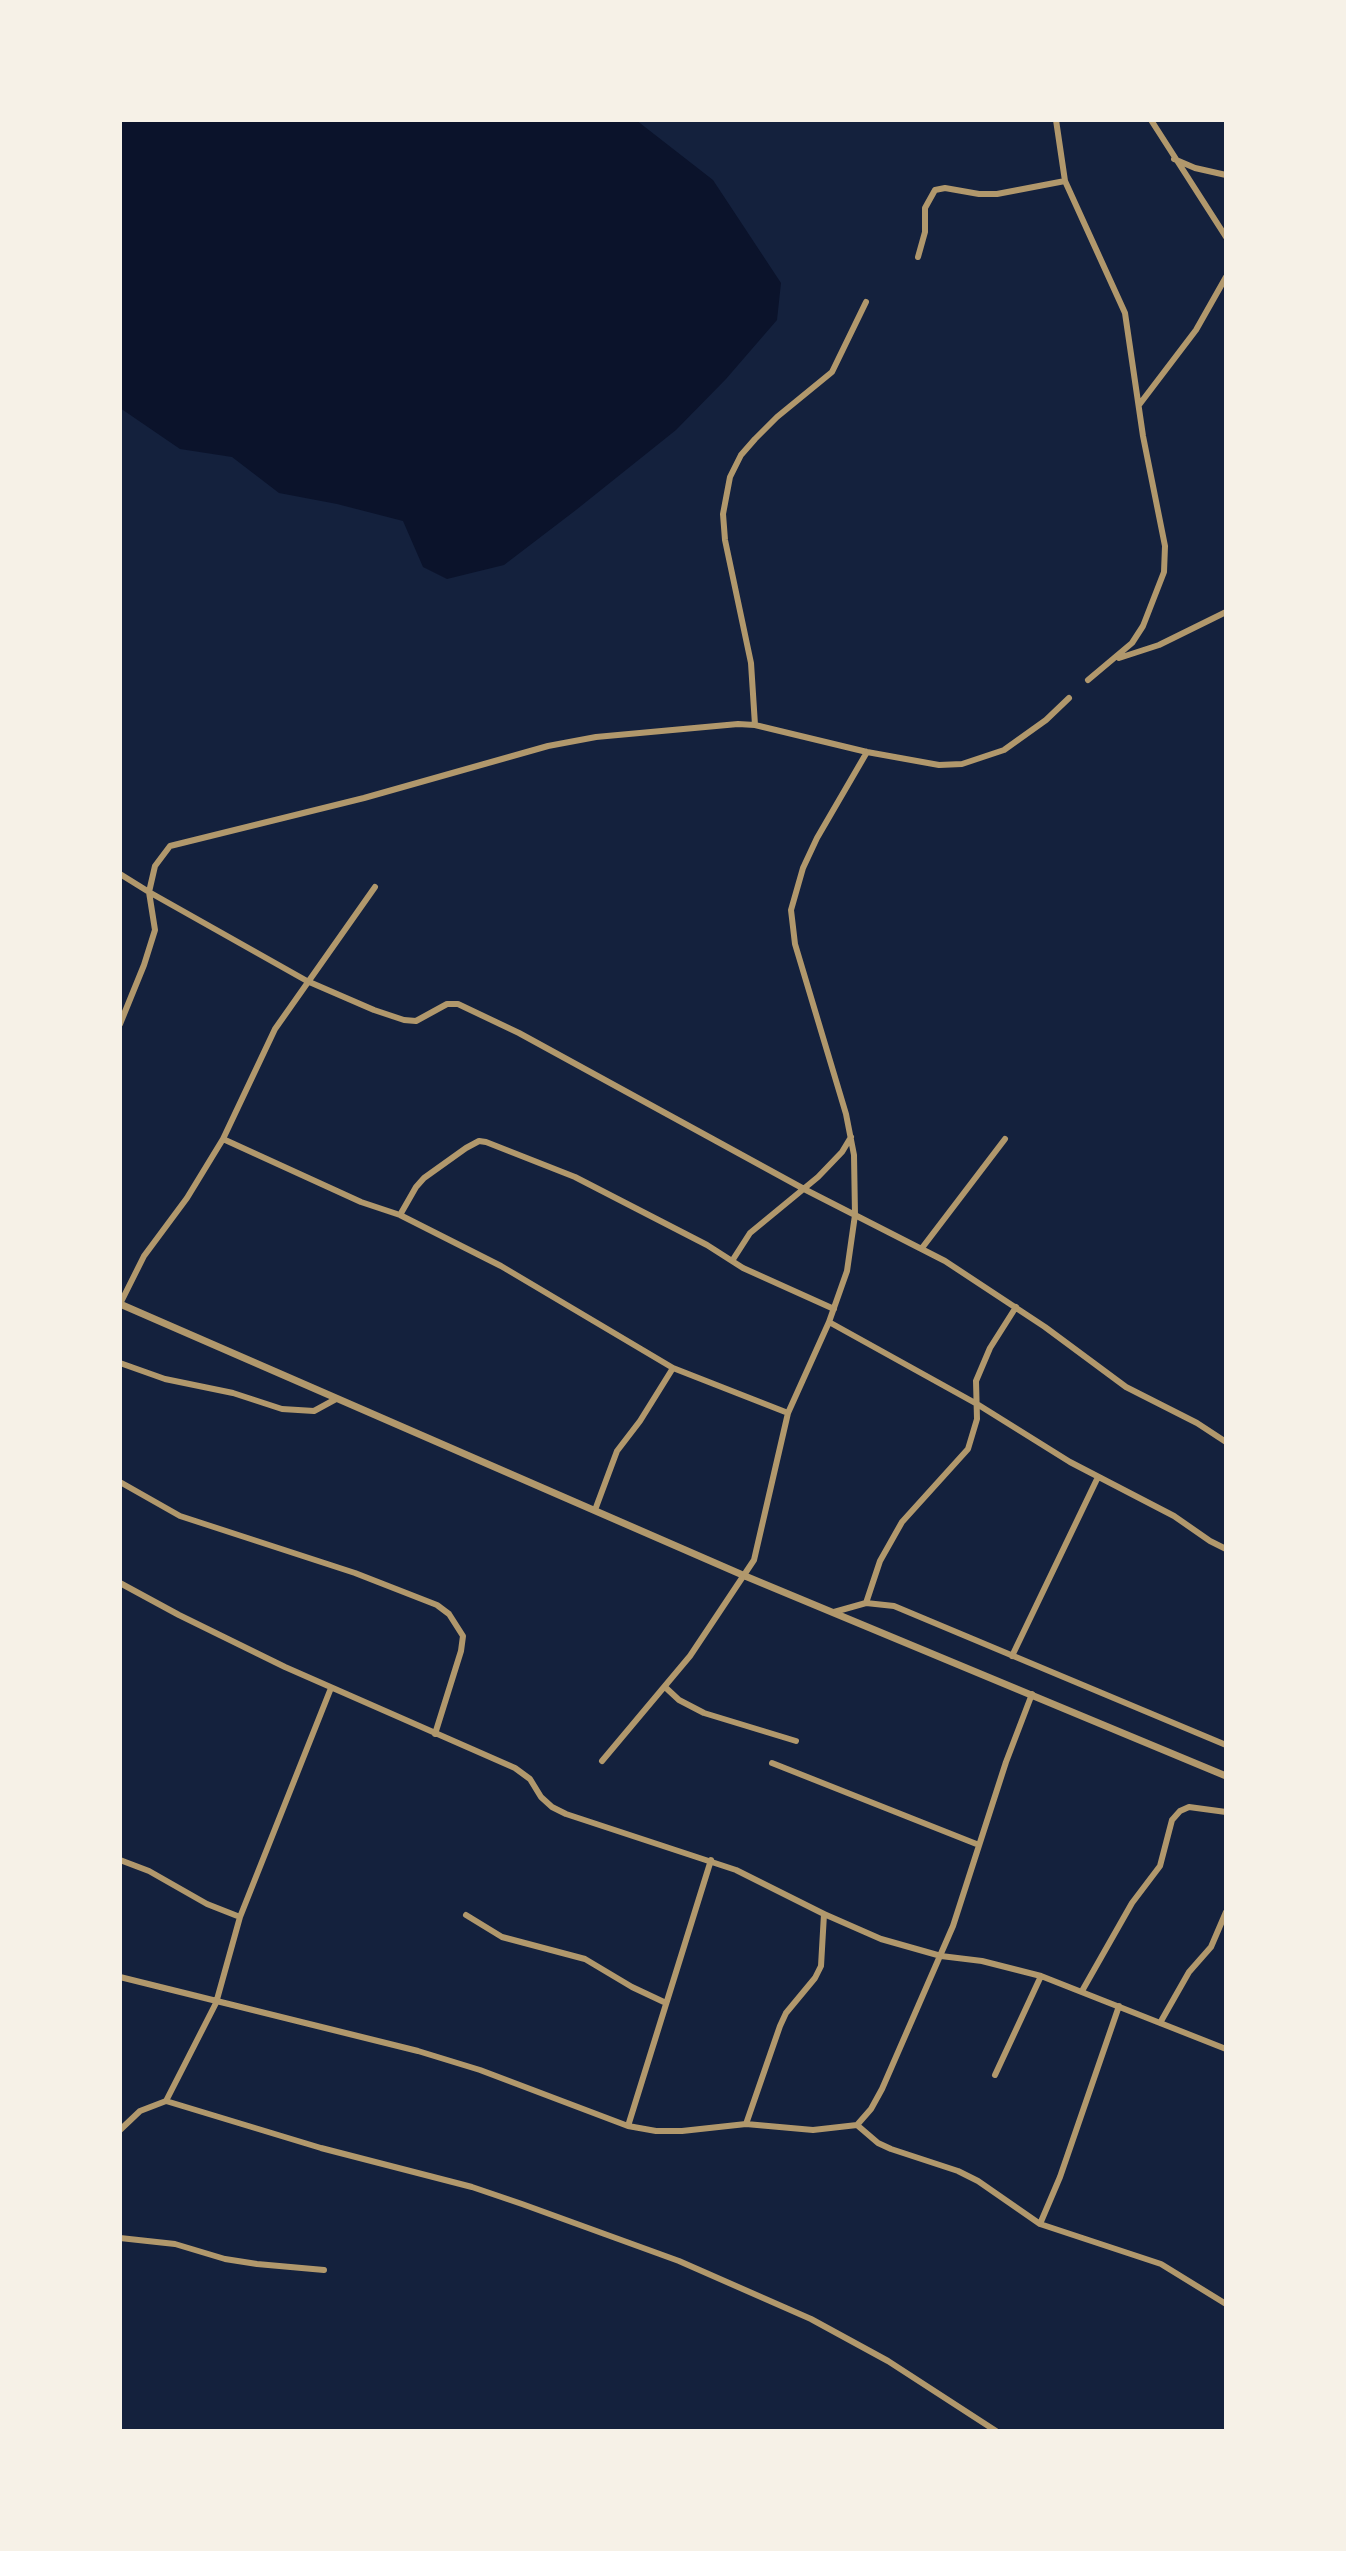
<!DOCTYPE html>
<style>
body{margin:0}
#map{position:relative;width:1346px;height:2551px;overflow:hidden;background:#14213d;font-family:"Varela Round",sans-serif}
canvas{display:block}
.frame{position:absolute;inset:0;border:122px solid #f6f1e7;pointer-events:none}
</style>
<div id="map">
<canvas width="1346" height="2551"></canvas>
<div class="frame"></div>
</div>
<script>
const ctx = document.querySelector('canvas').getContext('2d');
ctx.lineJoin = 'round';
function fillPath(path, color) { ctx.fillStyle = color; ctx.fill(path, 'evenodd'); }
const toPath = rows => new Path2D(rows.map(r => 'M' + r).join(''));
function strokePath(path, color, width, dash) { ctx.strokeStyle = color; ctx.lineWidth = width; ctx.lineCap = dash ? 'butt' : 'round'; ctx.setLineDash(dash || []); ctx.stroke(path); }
const water = toPath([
 [120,120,636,120,713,180,781,283,777,320,726,379,676,430,576,510,504,565,447,579,423,567,403,521,337,504,279,493,232,457,180,449,120,408]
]);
const minor = toPath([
 [1056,120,1065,181,1125,313,1143,436,1165,546,1164,572,1143,626,1132,643,1088,680],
 [1151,120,1226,237],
 [1174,159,1195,168,1226,175],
 [918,257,925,232,925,208,935,190,945,188,979,194,997,194,1065,181],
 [1139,405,1196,330,1226,277],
 [1119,658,1159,645,1226,612],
 [1069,698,1046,720,1004,750,962,764,939,765,867,752,755,725,738,724,596,737,548,746,364,798,170,846,155,866,149,892,307,981,374,1010,404,1020,416,1021,447,1004,458,1004,519,1033,804,1189,945,1261,1045,1327,1126,1387,1197,1423,1226,1442],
 [755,725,751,663,725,540,723,514,730,477,741,455,755,439,777,417,832,372,866,302],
 [120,874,149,892,155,930,144,965,120,1024],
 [223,1139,361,1202,400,1215,501,1266,673,1368,788,1413],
 [400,1215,416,1187,424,1178,466,1148,479,1141,486,1142,575,1177,707,1245,743,1268,834,1309],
 [922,1248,1005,1139],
 [732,1261,750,1233,818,1177,842,1152,851,1137],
 [120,1304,144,1256,187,1198,223,1139,275,1029,375,887],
 [829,1322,977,1404,1070,1462,1174,1516,1210,1541,1226,1549],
 [120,1363,165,1379,233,1393,282,1409,314,1411,336,1399],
 [120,1482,180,1516,355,1573,437,1605,449,1614,463,1636,461,1651,435,1734],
 [595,1510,617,1451,640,1421,673,1368],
 [120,1583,179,1615,285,1667,515,1768,530,1779,541,1797,552,1807,566,1814,736,1870,824,1914,881,1939,941,1956,982,1961,1041,1976,1226,2049],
 [866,1603,880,1561,902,1522,968,1449,977,1419,976,1381,990,1348,1016,1307],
 [834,1612,866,1603,894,1606,1226,1745],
 [1012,1656,1098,1477],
 [665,1687,679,1700,704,1713,796,1741],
 [602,1761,690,1656,754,1560,788,1413,829,1322,847,1271,855,1215,854,1155,846,1114,795,944,791,910,803,868,817,838,867,752],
 [772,1763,979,1845],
 [120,1860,149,1871,207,1904,240,1917],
 [466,1915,502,1937,585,1959,632,1987,666,2003],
 [120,1977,418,2051,480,2070,628,2126,656,2131,682,2131,746,2124,813,2130,857,2125,871,2109,882,2089,953,1926,1006,1762,1032,1694],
 [1082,1991,1132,1903,1160,1866,1172,1820,1180,1811,1189,1807,1226,1812],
 [1160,2023,1189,1972,1211,1947,1226,1912],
 [995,2075,1041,1976],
 [166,2101,216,2003,240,1917,331,1688],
 [746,2124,780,2026,786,2013,815,1978,821,1966,824,1914],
 [857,2125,878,2143,891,2149,958,2171,978,2181,1040,2224,1161,2264,1226,2304],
 [628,2126,711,1860],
 [120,2130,140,2111,166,2101,321,2148,472,2187,522,2204,679,2261,811,2319,888,2361,996,2431],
 [1040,2224,1060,2177,1119,2006],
 [120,2238,175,2244,225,2259,257,2264,324,2270]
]);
const tertiary = toPath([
 [120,1304,745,1576,1226,1776]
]);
fillPath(water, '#0b132b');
strokePath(minor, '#b1986c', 6);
strokePath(tertiary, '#b1986c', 7);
</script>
